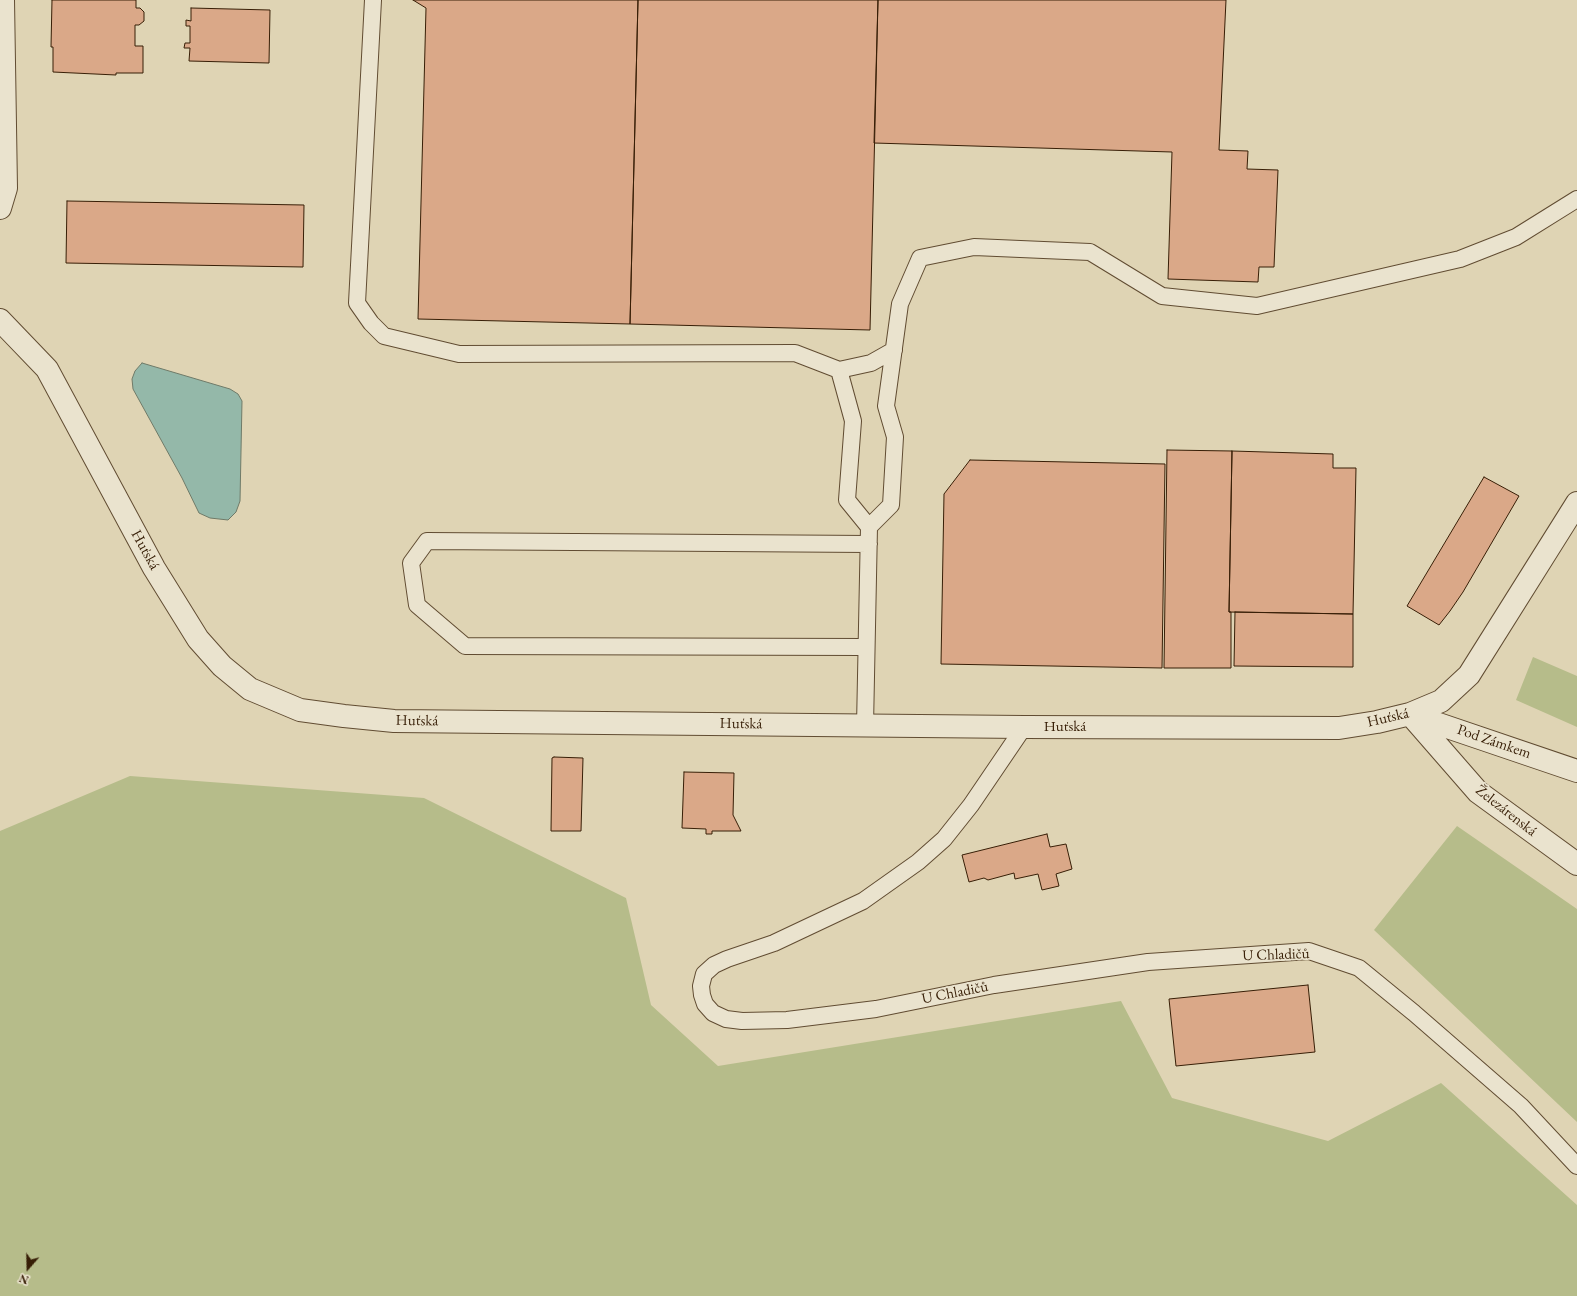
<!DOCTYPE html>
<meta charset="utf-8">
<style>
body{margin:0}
#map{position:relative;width:1577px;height:1296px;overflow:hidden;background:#dfd4b4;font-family:"EB Garamond",serif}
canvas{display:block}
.north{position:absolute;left:8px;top:1248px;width:40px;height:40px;-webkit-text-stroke:3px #eae3ce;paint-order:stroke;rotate:200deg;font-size:11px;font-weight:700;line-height:16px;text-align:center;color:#371e06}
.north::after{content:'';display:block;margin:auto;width:14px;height:18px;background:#371e06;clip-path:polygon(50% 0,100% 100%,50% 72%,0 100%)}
</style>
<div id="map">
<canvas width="1577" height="1296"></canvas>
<div class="north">N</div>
</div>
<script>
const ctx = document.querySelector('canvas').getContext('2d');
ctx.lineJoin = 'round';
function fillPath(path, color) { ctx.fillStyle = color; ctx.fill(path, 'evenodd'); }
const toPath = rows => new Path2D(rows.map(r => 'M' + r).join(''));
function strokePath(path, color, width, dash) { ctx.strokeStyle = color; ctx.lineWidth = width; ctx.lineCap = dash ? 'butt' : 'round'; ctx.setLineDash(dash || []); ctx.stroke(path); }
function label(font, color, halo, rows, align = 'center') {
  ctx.font = font + ' "EB Garamond",serif'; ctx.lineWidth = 3.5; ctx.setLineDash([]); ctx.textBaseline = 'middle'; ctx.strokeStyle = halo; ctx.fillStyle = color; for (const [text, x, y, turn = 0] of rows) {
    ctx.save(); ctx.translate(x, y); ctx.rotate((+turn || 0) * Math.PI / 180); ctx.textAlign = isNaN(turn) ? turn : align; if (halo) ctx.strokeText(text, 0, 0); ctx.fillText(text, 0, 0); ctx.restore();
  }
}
const green = toPath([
 [1533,657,1577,676,1577,727,1516,700],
 [130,776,424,798,626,898,651,1005,718,1066,1121,1001,1172,1098,1328,1141,1441,1083,1577,1205,1577,1296,0,1296,0,831],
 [1457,826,1577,909,1577,1122,1374,930]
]);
const water = toPath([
 [142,363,230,389,238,394,242,401,240,501,236,512,228,520,210,518,199,513,182,478,133,389,132,379,135,371,142,363]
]);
const building = toPath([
 [52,0,136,0,136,8,140,8,144,12,144,21,139,25,135,25,135,46,143,46,143,73,116,73,116,75,53,72,53,47,51,47,52,0],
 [413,0,638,0,630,324,418,319,426,8,413,0],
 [638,0,878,0,870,330,630,324,638,0],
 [878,0,1226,0,1219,150,1248,151,1247,169,1278,170,1274,267,1259,267,1258,282,1168,279,1172,152,874,143,878,0],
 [191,8,270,10,269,63,189,61,190,48,184,48,185,43,190,43,190,26,186,26,186,20,191,21,191,8],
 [67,201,304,205,303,267,66,263,67,201],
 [1167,450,1232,451,1229,612,1231,612,1231,668,1164,668,1167,450],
 [1232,451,1333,454,1333,468,1356,468,1353,614,1229,612,1232,451],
 [970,460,1165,464,1162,668,941,664,944,494,970,460],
 [1484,477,1519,496,1463,592,1450,611,1439,625,1407,606,1484,477],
 [1235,612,1353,614,1353,667,1234,666,1235,612],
 [554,757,583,758,581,831,551,831,552,758,554,757],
 [684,772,734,773,733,815,741,831,712,831,712,834,706,834,706,829,682,828,684,772],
 [1047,834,1050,847,1066,844,1072,869,1056,874,1059,886,1042,890,1038,874,1015,879,1014,873,988,880,984,878,969,882,962,855,1047,834],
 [1308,985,1315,1052,1176,1066,1169,999,1308,985]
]);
const service = toPath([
 [373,0,357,303,371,323,384,336,459,354,795,353,839,370,853,421,847,500,869,527,865,726],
 [839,370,871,363,894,350],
 [869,527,891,505,895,437,886,406,900,304,920,258,974,247,1090,252,1162,296,1257,306,1460,259,1516,237,1577,199],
 [866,647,465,646,417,605,411,563,427,541,869,544],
 [1024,727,971,805,944,839,918,862,863,901,774,943,727,959,714,965,704,974,701,986,702,995,705,1004,713,1013,726,1019,742,1021,787,1020,876,1009,994,985,1148,962,1309,951,1359,968,1414,1013,1521,1106,1577,1166]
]);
const minor = toPath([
 [0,208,6,188,3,0],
 [0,320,47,369,154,568,198,639,222,666,250,689,300,710,344,716,394,721,1024,727,1339,728,1377,722,1410,714,1441,701,1469,675,1577,503],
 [1410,714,1478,792,1577,864],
 [1412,715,1577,771]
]);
const streetNames = [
 ["Huťská",145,550,61],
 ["Huťská",1388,718,-13],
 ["Huťská",417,721,1],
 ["Huťská",741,724,1],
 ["Huťská",1065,727],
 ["Pod Zámkem",1494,742,19],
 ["Železárenská",1506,811,38],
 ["U Chladičů",1276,955,-2],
 ["U Chladičů",955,993,-11]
];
fillPath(green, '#b6bc8a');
fillPath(water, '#94b8a9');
strokePath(water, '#6f7a68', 1);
fillPath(building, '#daa888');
strokePath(building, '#371e06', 1);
strokePath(service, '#614c32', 18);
strokePath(minor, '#614c32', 24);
strokePath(service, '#eae3ce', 16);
strokePath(minor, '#eae3ce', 22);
label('15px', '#371e06', '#eae3ce', streetNames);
</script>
